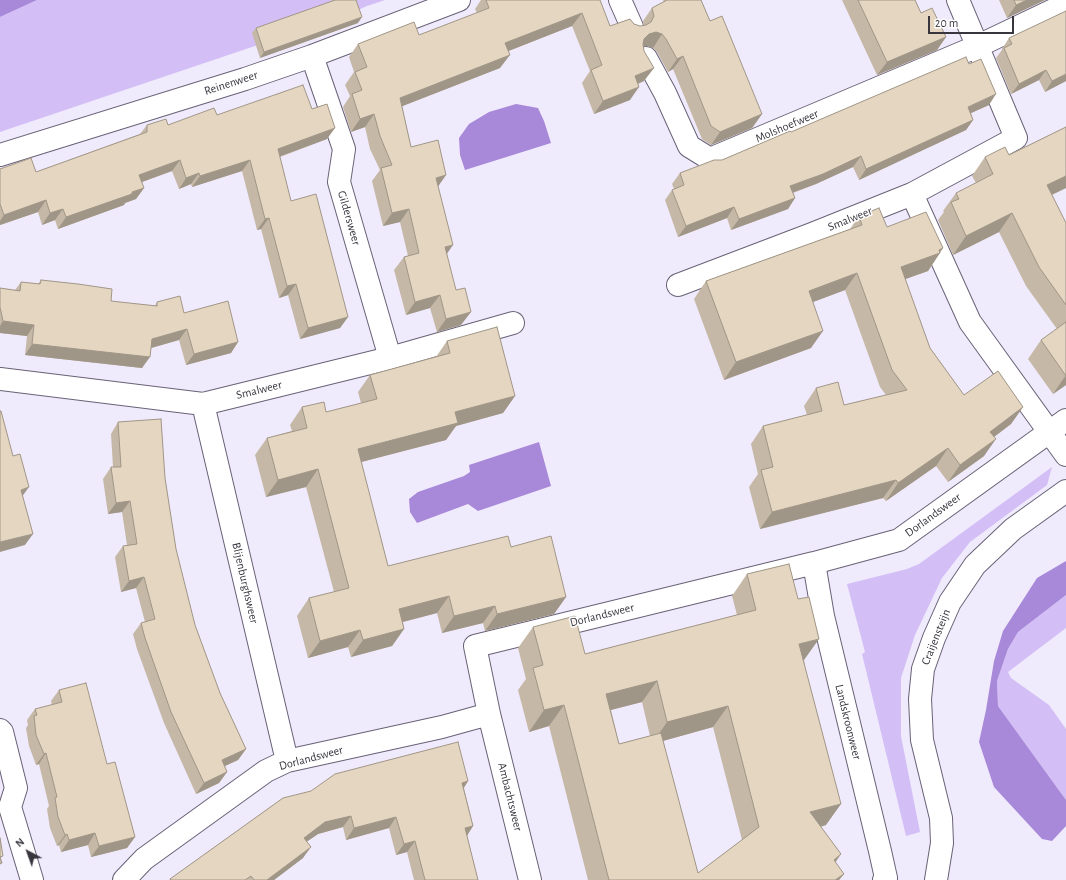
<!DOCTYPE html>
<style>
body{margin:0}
#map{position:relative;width:1066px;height:880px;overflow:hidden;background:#f0eafd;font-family:"Alegreya Sans",sans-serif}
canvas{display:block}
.north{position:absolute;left:8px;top:832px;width:40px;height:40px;-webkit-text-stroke:3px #fff;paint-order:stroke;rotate:319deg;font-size:11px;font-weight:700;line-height:16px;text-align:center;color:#38353e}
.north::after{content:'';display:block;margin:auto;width:14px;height:18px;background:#38353e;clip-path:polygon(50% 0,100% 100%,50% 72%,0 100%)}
.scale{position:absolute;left:928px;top:16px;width:86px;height:18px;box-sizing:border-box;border:2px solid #38353e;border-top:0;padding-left:5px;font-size:12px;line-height:14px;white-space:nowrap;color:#38353e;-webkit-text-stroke:3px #fff;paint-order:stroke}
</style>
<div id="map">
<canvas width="1066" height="880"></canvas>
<div class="north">N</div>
<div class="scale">20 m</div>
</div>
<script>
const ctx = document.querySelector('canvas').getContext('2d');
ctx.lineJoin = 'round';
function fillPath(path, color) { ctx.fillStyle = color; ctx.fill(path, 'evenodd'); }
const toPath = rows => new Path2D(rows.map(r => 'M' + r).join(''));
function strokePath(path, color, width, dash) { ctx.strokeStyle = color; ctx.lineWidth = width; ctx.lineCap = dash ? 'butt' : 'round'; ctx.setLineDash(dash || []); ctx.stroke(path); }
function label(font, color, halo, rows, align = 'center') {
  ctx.font = font + ' "Alegreya Sans",sans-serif'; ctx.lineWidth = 3; ctx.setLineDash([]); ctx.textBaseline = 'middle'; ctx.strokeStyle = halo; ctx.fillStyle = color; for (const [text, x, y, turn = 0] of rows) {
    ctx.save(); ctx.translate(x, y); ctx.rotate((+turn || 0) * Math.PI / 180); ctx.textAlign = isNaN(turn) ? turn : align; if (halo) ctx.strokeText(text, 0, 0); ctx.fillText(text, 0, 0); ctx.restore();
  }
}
const green = toPath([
 [37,0,385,0,367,6,296,38,255,46,0,132,0,17],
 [1052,467,1047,485,970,542,942,578,915,635,901,678,901,736,920,832,906,836,862,654,865,652,847,584,907,569,919,564],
 [1066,595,1066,628,1008,672,1011,678,1049,705,1066,729,1066,800,998,706,997,681,1008,649,1018,632]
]);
const water = toPath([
 [0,0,37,0,0,17],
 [516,104,538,108,544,121,551,143,465,170,460,155,459,138,469,124,489,112],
 [539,442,551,486,478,511,468,504,417,523,410,512,409,499,418,492,464,476,470,472,469,465],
 [1066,561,1066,595,1018,632,1008,649,997,681,998,706,1066,800,1066,826,1052,841,1042,839,994,787,979,742,986,710,994,661,1003,631,1037,578]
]);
const street = toPath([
 [620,0,632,27],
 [312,56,344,149,339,182,390,358],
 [646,58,665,93,689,146,710,159,978,46,1066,4],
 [0,155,245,79,312,56,459,0],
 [912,194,970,322,1066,455],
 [678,285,812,234,912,194,1016,138,958,0],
 [0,379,203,404,390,358,513,323],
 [203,404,287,761],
 [814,563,823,616,880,851,886,878,884,880],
 [489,714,530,880],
 [0,730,2,732,16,788,10,807,32,880],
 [124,880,144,859,266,771,287,761,442,727,489,714,475,646,814,563,899,540,1066,420]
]);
const secondary = toPath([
 [936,880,942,843,941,818,922,740,920,699,923,669,934,638,950,602,975,565,1013,529,1066,491]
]);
const wall = toPath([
 [481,0,600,0,610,26,634,24,640,26,644,26,643,21,652,8,664,2,663,0,701,0,710,21,762,114,752,128,711,145,702,139,673,69,668,72,657,52,653,48,647,46,643,46,644,81,638,84,630,100,594,114,582,83,590,71,572,26,508,51,500,68,402,106,411,147,446,175,438,186,447,254,461,325,437,332,430,308,406,315,394,270,404,257,408,256,400,222,383,226,372,181,380,170,370,149,365,127,351,132,343,107,350,96,345,85,354,72,349,57,358,44,419,35,477,13,475,9],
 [842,0,915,0,921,13,946,37,937,50,877,75],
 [999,0,1045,0,1007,18],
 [358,23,260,58,252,33,256,28],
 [1009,38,1066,81,1045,92,1039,80,1011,94,996,58,1002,50,1002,49],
 [989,105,971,113,973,120,966,130,859,180,853,167,816,184,793,193,795,198,788,209,731,230,727,218,678,237,665,200,672,190,674,189,672,184,680,173,722,160,791,132],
 [312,109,327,139,280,157,291,201,348,317,340,328,300,339,288,295,279,298,261,229,257,230,242,171,192,187,191,184,179,189,172,171,142,182,144,188,136,199,125,203,124,205,58,229,55,220,42,225,38,212,0,225,0,169,36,172,140,134,147,125,168,125,217,115],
 [1066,127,1066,188,1052,195,1066,223,1066,385,1053,394,1028,359,1041,340,1057,329,1026,286,999,232,953,255,938,220,944,212,943,211,956,193,976,183,972,176,985,157,1009,155],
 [859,216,887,227,940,253,928,271,905,279,930,348,964,395,1023,407,1011,424,994,437,984,456,948,482,936,466,886,501,883,498,760,529,749,487,758,474,751,444,763,426,807,415,804,406,816,388,844,405,886,395,880,387,845,290,813,302,811,348,724,380,694,299,706,281,850,229],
 [41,280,111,301,155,306,157,302,184,313,238,342,231,353,186,365,179,340,151,348,142,368,25,355,27,336,0,333,0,288,15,290,21,282,38,284],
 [447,341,515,396,503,413,456,426,446,440,361,462,388,566,511,547,566,597,554,614,485,631,483,623,442,633,437,613,403,622,404,629,392,646,351,657,348,647,308,658,297,616,309,598,334,592,306,487,266,497,255,455,267,438,292,431,290,425,302,407,326,412,361,403,358,392,370,375,436,357],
 [118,422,165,478,176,549,195,625,220,693,246,749,238,760,225,766,227,772,219,783,196,794,164,723,137,649,133,634,141,623,145,622,136,588,121,592,115,557,123,546,127,545,122,512,108,514,103,479,111,467,113,467,111,434],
 [747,574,804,660,826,825,821,827,841,854,835,862,844,874,839,880,588,880,549,726,529,732,518,690,526,679,518,648,533,627,585,654,737,615,732,596],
 [642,702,650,736,619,744,611,710],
 [713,727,742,840,698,873,663,741],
 [59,690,107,764,135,837,127,848,91,857,88,845,61,852,59,845,57,846,50,828,47,809,49,806,39,764,36,765,29,746,26,728,28,725,27,720,35,709,52,705,51,701],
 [468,781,464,788,473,826,467,836,478,880,414,880,407,852,396,855,389,828,346,840,343,827,318,834,306,842,303,858,274,880,169,880,170,879,283,798]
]);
const shadedWall = toPath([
 [1027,0,1045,0,1007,18,1016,5],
 [582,13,572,26,496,56,505,43],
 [362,17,358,23,260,58,264,52],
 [656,32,662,34,653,48,647,46,640,47,644,39,649,34],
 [946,37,937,50,877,75,887,62],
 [510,55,500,68,390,111,400,98],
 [683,56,673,69,668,72,677,59],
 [654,68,644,81,625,89,635,76],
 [1046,70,1039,80,1011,94,1019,84],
 [1066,74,1066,81,1045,92,1052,81],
 [639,87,630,100,594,114,603,101],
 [996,94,989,105,960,118,968,107],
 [374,114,365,127,351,132,360,119],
 [762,114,752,128,711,145,720,132],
 [973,120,966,130,859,180,866,169],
 [335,128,327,139,270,160,278,149],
 [861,156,853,167,816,184,783,196,790,186],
 [180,160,172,171,131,186,139,175],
 [250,160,242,171,192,187,200,176],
 [199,173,191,184,179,189,186,178],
 [446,175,437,188,436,178],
 [1066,176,1066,188,1034,203,1047,185],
 [144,188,136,199,125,203,124,205,58,229,66,217],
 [795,198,788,209,731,230,739,219],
 [46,200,38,212,0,225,0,221,4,215],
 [734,207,727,218,678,237,686,226],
 [63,209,55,220,42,225,50,213],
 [409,209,400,222,383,226,392,213],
 [1012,213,999,232,953,255,966,236],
 [269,218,261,229,257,230,265,219],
 [453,245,444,258,445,247],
 [943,248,928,271,889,285,901,267],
 [857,273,845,290,797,308,809,291],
 [296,284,288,295,279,298,287,286],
 [440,295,430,308,406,315,415,302],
 [471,312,461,325,437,332,446,319],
 [348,317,340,328,300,339,308,328],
 [3,321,34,325,27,336,0,333,0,326],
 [187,329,179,340,144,350,152,339],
 [823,331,811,348,724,380,736,362],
 [238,342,231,353,186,365,194,354],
 [32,344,150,357,142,368,25,355],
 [1066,375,1066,385,1053,394],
 [515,396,503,413,456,426,446,440,346,466,358,449,455,412],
 [1023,407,1011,424,978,449,990,432],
 [996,439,984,456,948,482,960,465],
 [948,448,936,466,886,501,898,483],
 [318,469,306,487,266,497,278,480],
 [896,480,883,498,760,529,772,512],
 [29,487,21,498,21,490],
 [130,501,122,512,108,514,116,503],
 [33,534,25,545,0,552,0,542],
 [144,577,136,588,121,592,129,581],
 [449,596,437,613,387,626,399,609],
 [566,597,554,614,485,631,497,614],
 [495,606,483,623,442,633,454,616],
 [404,629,392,646,351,657,363,640],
 [360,630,348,647,308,658,320,641],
 [819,639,804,660,784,666,799,644],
 [657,681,642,702,591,715,606,694],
 [564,705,549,726,529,732,544,710],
 [728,706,713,727,652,744,667,722],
 [246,749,238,760,214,771,222,760],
 [46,753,39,764,36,765,44,754],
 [227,772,219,783,196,794,204,783],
 [468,781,461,792,462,783],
 [841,804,826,825,795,833,810,812],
 [351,816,343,827,318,834,296,849,304,838,325,822],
 [396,817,389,828,346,840,354,828],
 [473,826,466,837,465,828],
 [95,833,88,845,61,852,69,840],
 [67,834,59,845,57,846,65,835],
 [135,837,127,848,91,857,99,846],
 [415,841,407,852,396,855,404,844],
 [311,847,303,858,274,880,267,880],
 [841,854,826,876,834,860],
 [844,874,839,880,835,880]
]);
const building = toPath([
 [335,0,356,0,362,17,264,52,256,28,335,0],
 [486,0,600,0,610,26,630,19,634,24,640,26,646,25,651,22,654,16,652,8,667,0,701,0,710,21,722,16,762,114,720,132,711,126,683,56,677,59,666,39,662,34,656,32,649,34,644,39,643,44,644,51,654,68,635,76,639,87,603,101,591,70,602,65,582,13,505,43,510,55,400,98,411,147,438,140,446,175,436,178,453,245,445,247,456,290,465,288,471,312,446,319,440,295,415,302,404,257,419,253,409,209,392,213,381,168,392,165,380,136,374,114,360,119,352,94,362,90,355,72,367,67,358,44,414,22,419,35,489,8,486,0],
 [858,0,915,0,921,13,932,8,946,37,887,62,858,0],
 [1014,0,1027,0,1016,5,1014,0],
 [1066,11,1066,74,1052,81,1046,70,1019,84,1004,48,1012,44,1009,38,1066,11],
 [966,57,969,64,981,59,996,94,968,107,973,120,866,169,861,156,823,174,790,186,795,198,739,219,734,207,686,226,672,190,684,185,680,173,714,160,722,160,790,131,791,132,966,57],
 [303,85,312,109,327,104,335,128,278,149,291,201,316,194,348,317,308,328,296,284,287,286,269,218,265,219,250,160,200,176,199,173,186,178,180,160,139,175,144,188,132,192,132,194,66,217,63,209,50,213,46,200,4,215,0,204,0,169,31,158,36,172,147,132,147,125,166,119,168,125,214,108,217,115,303,85],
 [1066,127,1066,176,1047,185,1066,223,1066,305,1039,267,1012,213,966,236,951,202,959,199,956,193,993,174,985,157,1005,147,1009,155,1066,127],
 [879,208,887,227,926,212,943,248,939,250,940,253,901,267,930,348,964,395,998,371,1023,407,990,432,996,439,960,465,948,448,898,483,896,480,772,512,761,470,773,467,763,426,822,411,816,388,838,382,844,405,907,390,892,370,857,273,809,291,823,331,736,362,706,281,862,225,859,216,879,208],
 [41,280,78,284,112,289,111,301,157,306,157,302,180,296,184,313,228,301,238,342,194,354,187,329,152,339,150,357,32,344,34,325,3,321,0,307,0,288,20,291,21,282,40,284,41,280],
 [1066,322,1066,376,1041,340,1066,322],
 [497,327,515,396,455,412,458,423,358,449,388,566,508,536,511,547,551,536,566,597,497,614,495,606,454,616,449,596,399,609,404,629,363,640,360,630,320,641,309,598,349,588,318,469,278,480,267,438,307,428,302,407,324,402,326,412,377,399,370,375,450,353,447,341,497,327],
 [0,411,1,411,13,456,20,454,29,487,21,490,33,534,0,542,0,411],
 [161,419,165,478,176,549,195,625,220,693,246,749,222,760,227,772,204,783,171,712,145,638,141,623,155,619,144,577,129,581,123,546,137,544,130,501,116,503,111,467,121,467,118,422,161,419],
 [789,564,798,599,809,597,819,639,799,644,841,804,810,812,841,854,834,860,844,874,835,880,609,880,564,705,544,710,533,668,543,665,533,627,575,616,585,654,756,610,747,574,789,564],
 [657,681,667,722,728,706,759,827,698,873,661,733,619,744,606,694,657,681],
 [86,683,107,764,115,762,135,837,99,846,95,833,69,840,67,834,65,835,58,817,55,798,57,797,46,753,44,754,36,735,34,716,37,715,35,709,62,702,59,690,86,683],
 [458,742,468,781,462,783,473,826,465,828,478,880,425,880,415,841,404,844,396,817,354,828,351,816,325,822,304,838,311,847,267,880,254,880,251,876,245,880,171,880,170,879,283,798,311,791,335,774,458,742],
 [0,838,3,856,0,857,0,838],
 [0,857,2,863,0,864,0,857]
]);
const streetNames = [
 ["Reinenweer",231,83,-18],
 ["Molshoefweer",787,126,-23],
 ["Gildersweer",349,218,74],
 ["Smalweer",850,219,-22],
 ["Smalweer",259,390,-14],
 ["Dorlandsweer",933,515,-36],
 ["Blijenburghsweer",245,583,77],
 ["Dorlandsweer",602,615,-14],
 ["Craijensteijn",936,637,-68],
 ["Landskroonweer",848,722,76],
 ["Dorlandsweer",311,758,-15],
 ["Ambachtsweer",510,797,76]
];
fillPath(green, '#d3bff6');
fillPath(water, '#a888d8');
strokePath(street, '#696276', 24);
strokePath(secondary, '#696276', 24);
strokePath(street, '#fff', 22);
strokePath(secondary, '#fff', 22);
fillPath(wall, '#c5b8a6');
fillPath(shadedWall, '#a09687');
fillPath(building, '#e5d6c1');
strokePath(building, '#a09687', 1);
label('12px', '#38353e', '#fff', streetNames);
</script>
